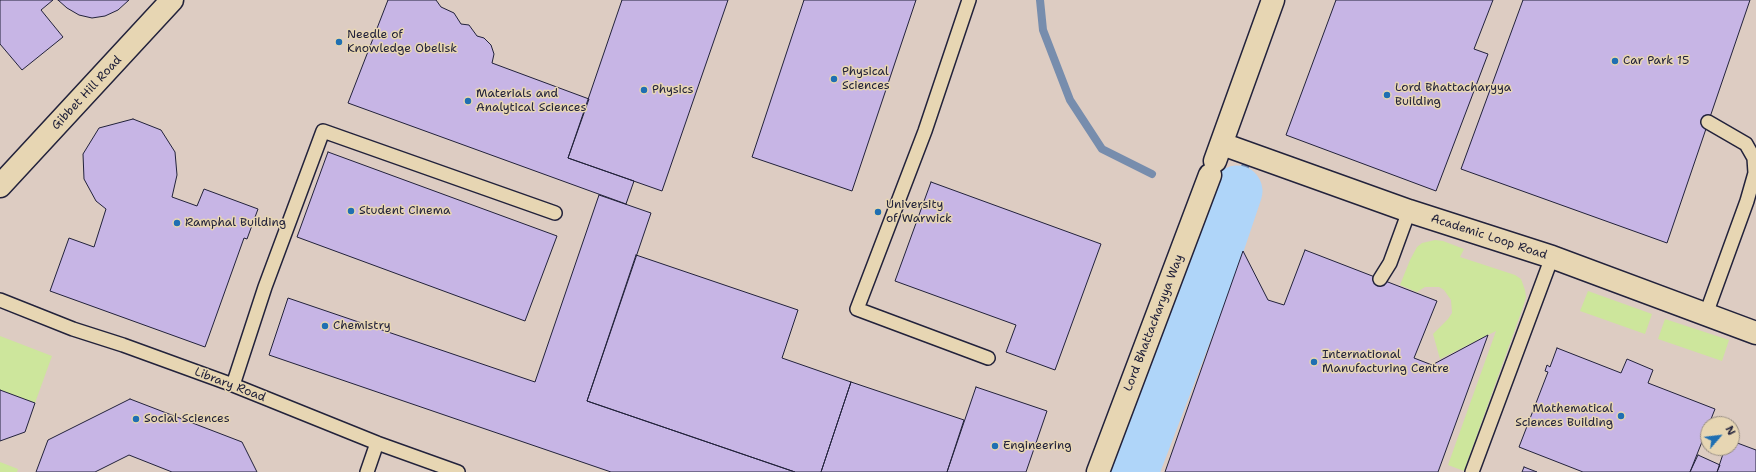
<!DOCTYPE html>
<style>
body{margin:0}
#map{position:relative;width:1756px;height:472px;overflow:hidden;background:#e7d6b3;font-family:"Shantell Sans",sans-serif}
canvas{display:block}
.north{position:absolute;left:1700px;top:416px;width:40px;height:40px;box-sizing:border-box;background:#e7d6b3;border:1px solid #988e83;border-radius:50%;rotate:62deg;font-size:11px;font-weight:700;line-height:16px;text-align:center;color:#22223b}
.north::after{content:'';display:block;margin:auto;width:14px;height:18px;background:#1f6fb2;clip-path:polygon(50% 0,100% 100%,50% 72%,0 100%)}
</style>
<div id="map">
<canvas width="1756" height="472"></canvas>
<div class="north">N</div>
</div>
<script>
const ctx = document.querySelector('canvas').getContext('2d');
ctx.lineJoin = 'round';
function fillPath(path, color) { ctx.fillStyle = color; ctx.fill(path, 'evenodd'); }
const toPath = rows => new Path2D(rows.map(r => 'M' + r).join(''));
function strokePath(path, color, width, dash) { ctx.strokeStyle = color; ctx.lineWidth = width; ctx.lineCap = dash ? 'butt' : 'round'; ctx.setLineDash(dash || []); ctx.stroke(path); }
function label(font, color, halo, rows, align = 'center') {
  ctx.font = font + ' "Shantell Sans",sans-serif'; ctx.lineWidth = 3; ctx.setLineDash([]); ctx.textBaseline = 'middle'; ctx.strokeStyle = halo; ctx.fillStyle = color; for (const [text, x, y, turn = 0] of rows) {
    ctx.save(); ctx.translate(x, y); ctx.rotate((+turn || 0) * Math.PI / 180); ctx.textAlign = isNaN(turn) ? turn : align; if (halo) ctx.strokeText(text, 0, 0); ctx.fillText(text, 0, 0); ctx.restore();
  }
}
const built = toPath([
 [0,0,1756,0,1756,472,0,472],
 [1708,424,1732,424,1732,448,1708,448]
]);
const green = toPath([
 [1435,240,1443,241,1464,249,1460,257,1515,275,1521,279,1525,290,1526,297,1523,307,1464,471,1448,465,1496,331,1440,359,1433,334,1448,319,1452,313,1451,300,1444,290,1439,287,1425,287,1417,292,1400,285,1410,260,1417,247,1422,243],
 [1588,291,1652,314,1645,334,1580,311],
 [1665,319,1729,340,1722,361,1658,339],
 [0,336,52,356,35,403,0,390],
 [0,462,18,469,17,472,0,472]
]);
const stream = toPath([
 [1040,0,1043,30,1070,100,1102,149,1152,174],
 [1237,191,1249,155]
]);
const river = toPath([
 [1133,472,1210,271,1237,191]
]);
const building = toPath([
 [0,0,53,0,41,10,63,37,22,70,0,44,0,0],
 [58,0,129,0,118,10,105,16,92,18,79,15,67,8,58,0],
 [388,0,436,0,441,7,454,13,461,24,469,25,477,36,484,38,491,45,494,54,492,63,589,99,568,158,634,181,626,204,348,103,388,0],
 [622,0,728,0,662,191,568,158,622,0],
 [804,0,916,0,852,191,752,157,804,0],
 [1336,0,1493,0,1474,49,1488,54,1436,191,1286,135,1336,0],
 [1523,0,1750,0,1667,243,1461,169,1523,0],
 [133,119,161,130,175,152,177,175,172,197,197,206,204,189,258,209,247,239,244,238,205,347,50,291,69,238,94,247,106,209,96,201,84,179,83,154,99,128,133,119],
 [328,152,557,236,525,321,297,237,328,152],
 [931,182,1101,244,1055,370,1006,352,1016,325,895,281,931,182],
 [599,195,651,213,587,401,795,472,611,472,269,355,288,298,535,382,599,195],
 [1305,250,1437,301,1414,358,1432,365,1488,335,1438,472,1165,472,1243,251,1268,300,1284,305,1305,250],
 [636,255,798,310,782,358,851,382,821,472,795,472,587,401,636,255],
 [1557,348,1621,373,1627,359,1653,370,1648,383,1715,409,1690,472,1583,472,1519,447,1548,372,1545,371,1547,365,1550,367,1557,348],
 [851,382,964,420,947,472,821,472,851,382],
 [976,387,1047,411,1026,472,947,472,976,387],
 [0,390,35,403,25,432,0,441,0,390],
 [130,399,242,442,257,472,172,472,129,455,95,472,36,472,48,440,130,399],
 [1732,441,1756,450,1756,472,1717,472,1725,448,1732,448,1732,441],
 [1698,455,1720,465,1717,472,1690,472,1698,455],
 [1524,467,1537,472,1522,472,1524,467]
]);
const lane = toPath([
 [969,0,925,131,857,309,988,358],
 [1380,279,1390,263,1409,211],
 [0,300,73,329,123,345,233,385,377,443,458,472],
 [1706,314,1747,201,1755,173,1754,158,1746,144,1708,122],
 [233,385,265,287,323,131,555,213],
 [367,472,377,443],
 [1472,472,1552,257]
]);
const street = toPath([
 [1222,144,1409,211,1552,257,1756,333],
 [1215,161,1273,0],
 [1098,472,1210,175]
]);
const secondary = toPath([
 [0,186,172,0]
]);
const markers = [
 [339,42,4,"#1f6fb2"],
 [1615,61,4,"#1f6fb2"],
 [834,79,4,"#1f6fb2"],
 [644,90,4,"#1f6fb2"],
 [1387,95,4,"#1f6fb2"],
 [468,101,4,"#1f6fb2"],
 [351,211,4,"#1f6fb2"],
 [878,212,4,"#1f6fb2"],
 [177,223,4,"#1f6fb2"],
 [325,326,4,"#1f6fb2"],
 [1314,362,4,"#1f6fb2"],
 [1621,416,4,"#1f6fb2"],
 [136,419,4,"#1f6fb2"],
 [995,446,4,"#1f6fb2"]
];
const poiNames = [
 ["Needle of",347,35],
 ["Knowledge Obelisk",347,49],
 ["Car Park 15",1623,61],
 ["Physical",842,72],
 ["Sciences",842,86],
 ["Lord Bhattacharyya",1395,88],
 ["Building",1395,102],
 ["Physics",652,90],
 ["Materials and",476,94],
 ["Analytical Sciences",476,108],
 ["University",886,205],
 ["of Warwick",886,219],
 ["Student Cinema",359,211],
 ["Ramphal Building",185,223],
 ["Chemistry",333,326],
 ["International",1322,355],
 ["Manufacturing Centre",1322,369],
 ["Mathematical",1613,409,"right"],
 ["Sciences Building",1613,423,"right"],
 ["Social Sciences",144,419],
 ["Engineering",1003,446]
];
const streetNames = [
 ["Gibbet Hill Road",87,93,-47],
 ["Academic Loop Road",1489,237,18],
 ["Lord Bhattacharyya Way",1154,323,-69],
 ["Library Road",230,385,21]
];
fillPath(built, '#ddccc2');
fillPath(green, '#cde69c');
strokePath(stream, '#778dad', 8);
strokePath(river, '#afd5f9', 51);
fillPath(building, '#c7b5e5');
strokePath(building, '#22223b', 1);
strokePath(lane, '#22223b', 16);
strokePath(street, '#22223b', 25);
strokePath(secondary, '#22223b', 25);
strokePath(lane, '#e7d6b3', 13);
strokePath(street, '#e7d6b3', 22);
strokePath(secondary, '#e7d6b3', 22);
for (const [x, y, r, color] of markers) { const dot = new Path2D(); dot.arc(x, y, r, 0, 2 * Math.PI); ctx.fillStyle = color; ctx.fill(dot); strokePath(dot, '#e7d6b3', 1.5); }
label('12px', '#22223b', '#e7d6b3', poiNames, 'left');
label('12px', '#22223b', '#e7d6b3', streetNames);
</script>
